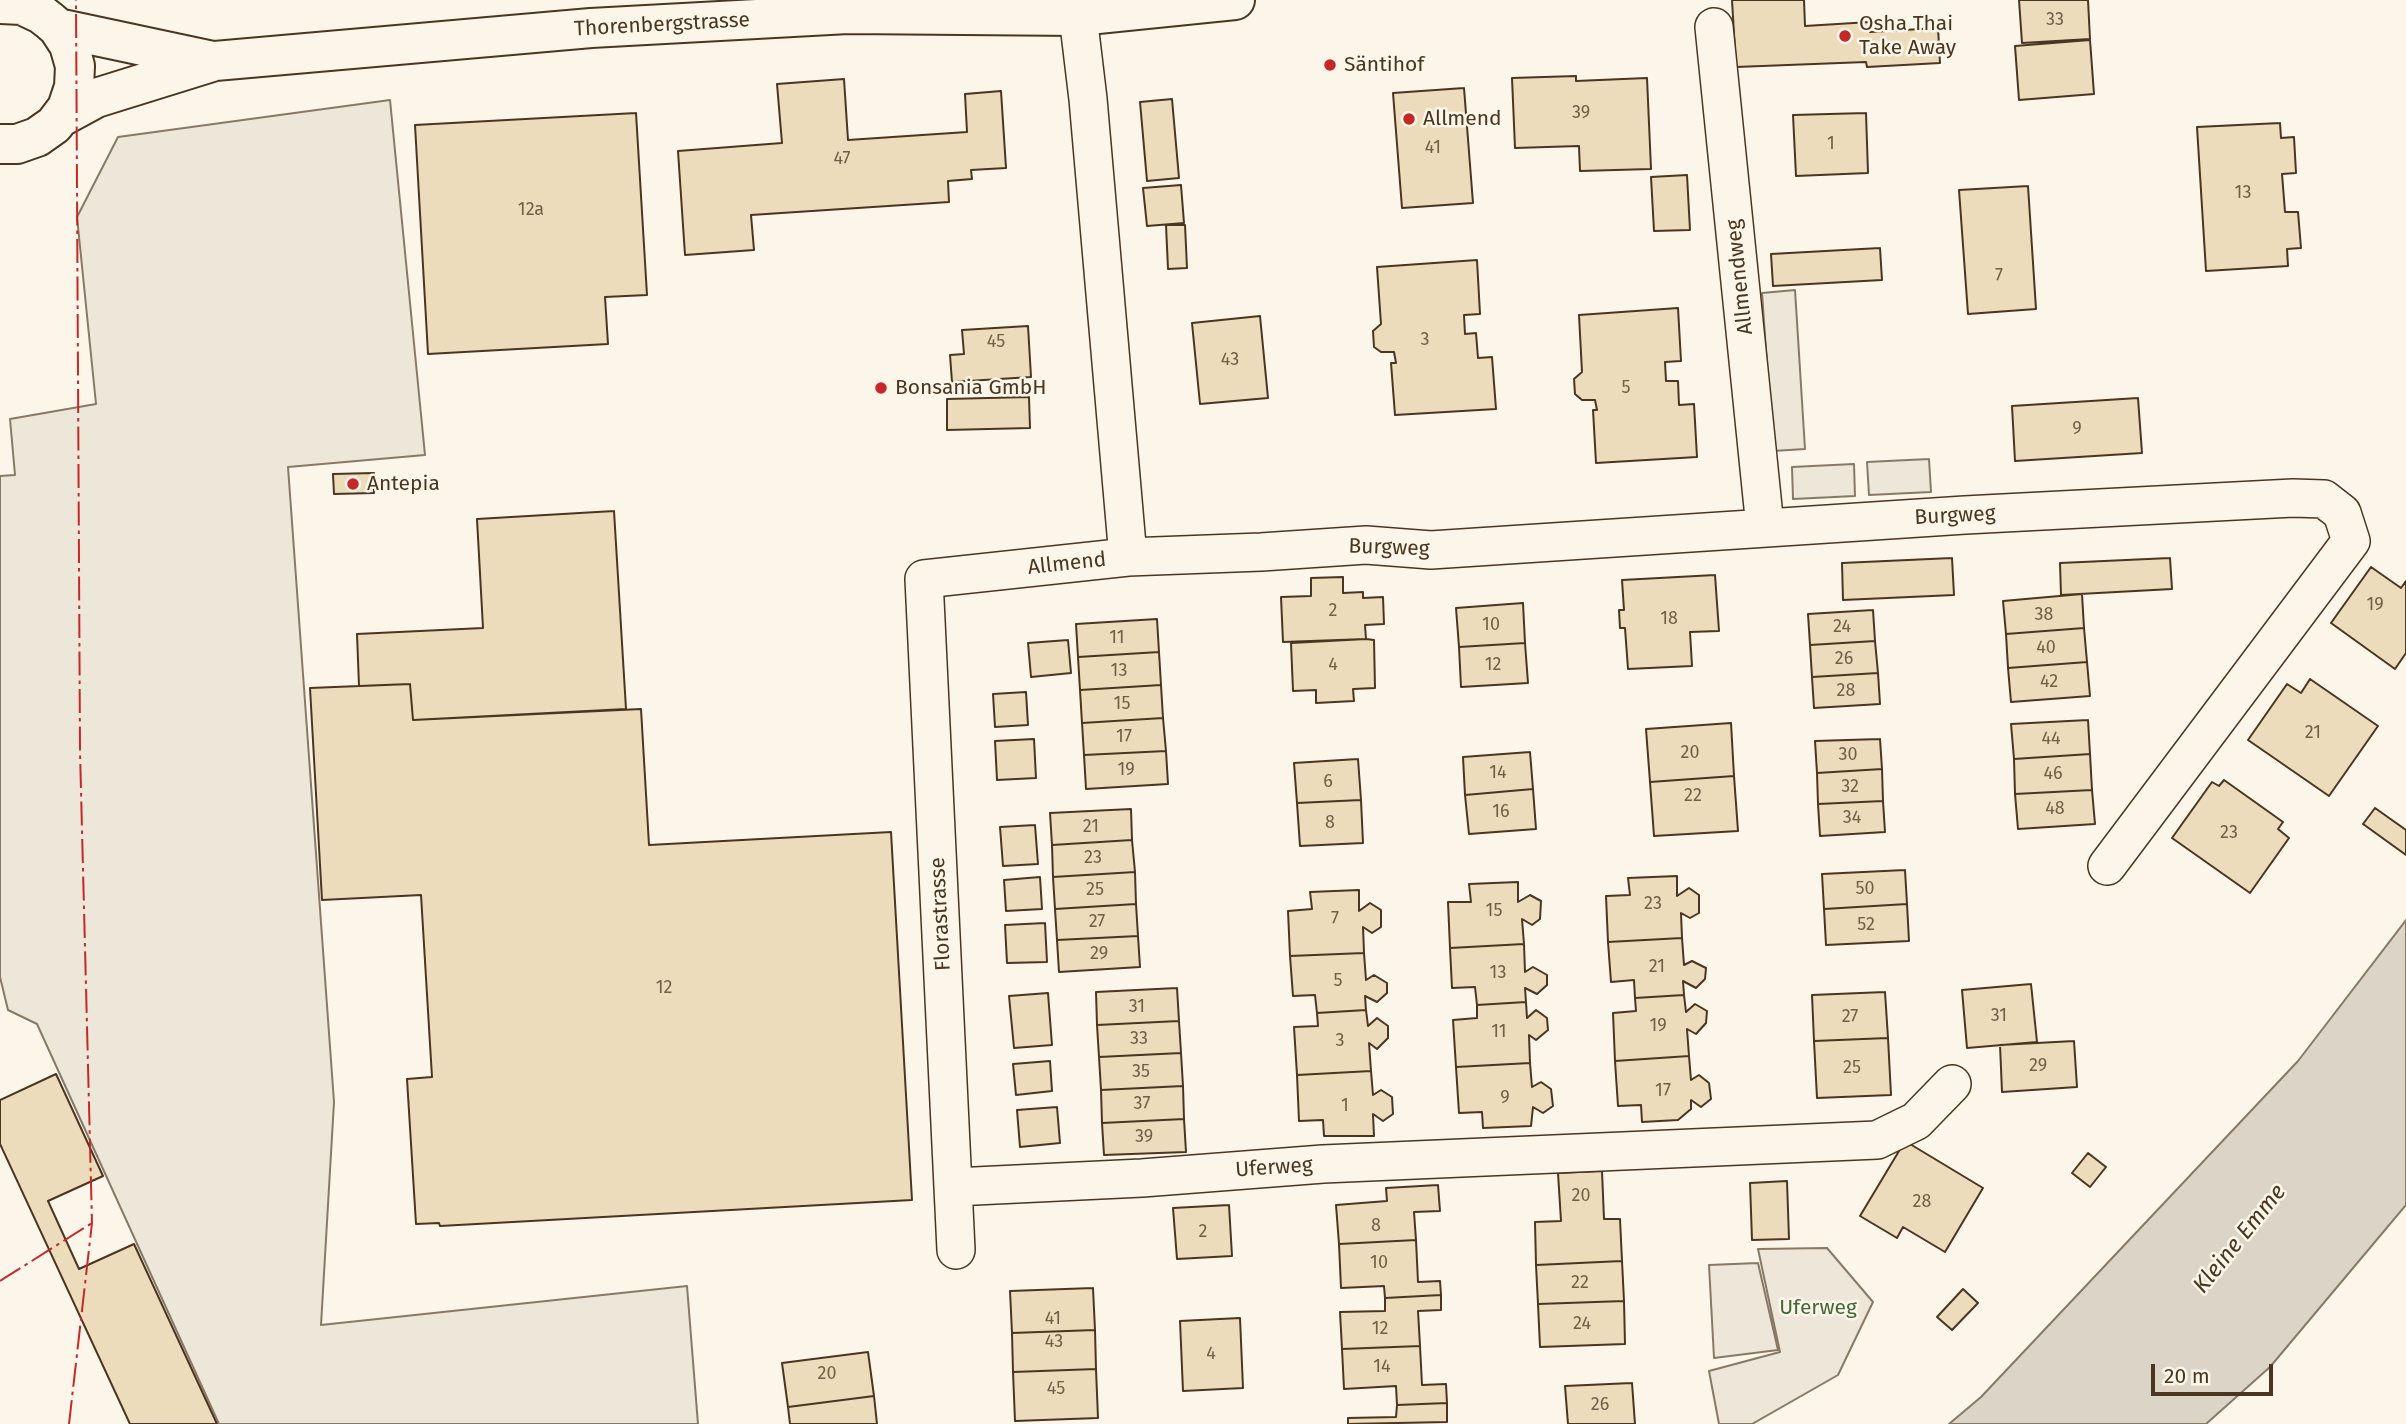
<!DOCTYPE html>
<meta charset="utf-8">
<style>
body{margin:0}
#map{position:relative;width:2406px;height:1424px;overflow:hidden;background:#fbf6e9;font-family:"Fira Sans",sans-serif}
canvas{display:block}
.scale{position:absolute;left:2151px;top:1364px;width:122px;height:32px;box-sizing:border-box;border:4px solid #4a3520;border-top:0;padding-left:9px;font-size:21px;line-height:24px;white-space:nowrap;color:#4a3520;-webkit-text-stroke:5px #fbf6e9;paint-order:stroke}
</style>
<div id="map">
<canvas width="2406" height="1424"></canvas>
<div class="scale">20 m</div>
</div>
<script>
const ctx = document.querySelector('canvas').getContext('2d');
ctx.lineJoin = 'round';
function fillPath(path, color) { ctx.fillStyle = color; ctx.fill(path, 'evenodd'); }
const toPath = rows => new Path2D(rows.map(r => 'M' + r).join(''));
function strokePath(path, color, width, dash) { ctx.strokeStyle = color; ctx.lineWidth = width; ctx.lineCap = dash ? 'butt' : 'round'; ctx.setLineDash(dash || []); ctx.stroke(path); }
function label(font, color, halo, rows, align = 'center') {
  ctx.font = font + ' "Fira Sans",sans-serif'; ctx.lineWidth = 5; ctx.setLineDash([]); ctx.textBaseline = 'middle'; ctx.strokeStyle = halo; ctx.fillStyle = color; for (const [text, x, y, turn = 0] of rows) {
    ctx.save(); ctx.translate(x, y); ctx.rotate((+turn || 0) * Math.PI / 180); ctx.textAlign = isNaN(turn) ? turn : align; if (halo) ctx.strokeText(text, 0, 0); ctx.fillText(text, 0, 0); ctx.restore();
  }
}
const green = toPath([
 [1827,1248,1873,1302,1838,1375,1752,1424,1719,1424,1709,1371,1780,1352,1758,1249,1827,1248],
 [1758,1263,1778,1350,1714,1358,1709,1265,1758,1263]
]);
const parking = toPath([
 [390,100,425,455,288,467,334,1102,321,1325,687,1286,698,1424,219,1424,37,1024,8,1010,0,977,0,476,15,475,10,419,96,404,77,217,118,137,390,100],
 [1795,290,1805,449,1773,451,1762,293,1795,290],
 [1929,459,1931,492,1869,495,1867,462,1929,459],
 [1854,464,1855,496,1793,499,1792,467,1854,464]
]);
const water = toPath([
 [2406,920,2406,1205,2270,1367,2206,1424,1949,1424,1981,1397,2298,1061,2406,920]
]);
const building = toPath([
 [1732,0,1804,0,1805,26,1870,22,1870,32,1938,28,1940,63,1867,67,1866,62,1736,67,1732,0],
 [2019,0,2088,0,2090,39,2022,43,2019,0],
 [2090,40,2094,94,2019,100,2015,46,2090,40],
 [1576,76,1576,81,1647,78,1651,169,1580,171,1579,146,1515,148,1512,78,1576,76],
 [844,79,848,140,967,132,965,94,1001,91,1006,168,971,170,972,179,948,181,949,202,751,215,754,250,685,255,678,151,782,143,777,84,844,79],
 [1464,88,1473,203,1402,208,1393,93,1464,88],
 [1172,99,1179,178,1147,181,1140,102,1172,99],
 [636,113,647,295,605,297,608,344,428,354,415,125,636,113],
 [1866,113,1868,173,1796,176,1793,115,1866,113],
 [2280,123,2281,138,2294,137,2296,173,2282,174,2285,212,2298,212,2301,248,2287,249,2288,266,2206,271,2197,127,2280,123],
 [1687,175,1690,230,1654,231,1651,177,1687,175],
 [1181,185,1184,223,1147,226,1143,188,1181,185],
 [2028,186,2036,309,1968,314,1959,190,2028,186],
 [1166,225,1185,225,1187,268,1168,269,1166,225],
 [1880,248,1882,280,1773,286,1771,254,1880,248],
 [1477,260,1480,314,1464,315,1465,334,1476,333,1478,358,1492,357,1496,409,1395,415,1391,363,1396,363,1394,352,1381,352,1374,347,1373,331,1381,324,1377,267,1477,260],
 [1678,308,1681,361,1665,362,1666,381,1678,381,1679,405,1694,404,1697,457,1596,463,1593,410,1597,410,1595,400,1582,400,1575,394,1574,379,1582,372,1579,315,1678,308],
 [1260,316,1268,398,1200,404,1192,323,1260,316],
 [1028,326,1031,377,952,382,950,355,964,354,962,330,1028,326],
 [1029,397,1030,428,947,430,947,399,1029,397],
 [2138,398,2142,453,2015,461,2012,406,2138,398],
 [374,473,374,493,334,494,333,474,374,473],
 [614,511,626,709,413,720,410,684,359,686,357,634,483,628,477,519,614,511],
 [1952,558,1954,595,1843,600,1842,563,1952,558],
 [2170,558,2172,589,2061,595,2060,563,2170,558],
 [2371,567,2401,588,2406,581,2406,653,2395,669,2331,623,2371,567],
 [1715,575,1719,631,1690,632,1692,666,1628,669,1625,628,1620,628,1619,610,1624,610,1622,580,1715,575],
 [1343,577,1343,593,1363,592,1363,598,1383,597,1384,624,1365,625,1366,639,1283,642,1281,597,1311,596,1311,578,1343,577],
 [2082,594,2084,628,2006,634,2003,601,2082,594],
 [1523,603,1525,643,1459,647,1456,608,1523,603],
 [1873,610,1875,641,1810,645,1808,614,1873,610],
 [1157,619,1159,652,1078,657,1076,624,1157,619],
 [2084,628,2087,662,2008,668,2006,634,2084,628],
 [1366,639,1374,640,1375,688,1353,689,1354,701,1316,703,1316,690,1293,691,1291,643,1366,639],
 [1068,640,1071,673,1031,677,1028,643,1068,640],
 [1875,641,1878,673,1812,677,1810,645,1875,641],
 [1525,643,1528,683,1461,687,1459,647,1525,643],
 [1159,652,1161,685,1080,690,1078,657,1159,652],
 [2087,662,2090,696,2011,702,2008,668,2087,662],
 [1878,673,1880,704,1814,708,1812,677,1878,673],
 [2310,679,2378,726,2329,796,2248,740,2287,684,2301,693,2310,679],
 [410,684,413,720,641,709,649,845,891,832,912,1200,440,1226,439,1223,416,1224,407,1079,432,1077,421,895,322,900,310,688,410,684],
 [1161,685,1163,718,1082,723,1080,690,1161,685],
 [1026,692,1028,725,995,727,993,694,1026,692],
 [1163,718,1166,751,1084,755,1082,723,1163,718],
 [2088,720,2090,754,2014,759,2011,724,2088,720],
 [1731,723,1734,776,1650,782,1646,729,1731,723],
 [1034,739,1036,778,997,780,995,741,1034,739],
 [1880,739,1882,769,1817,773,1815,741,1880,739],
 [1166,751,1168,784,1086,789,1084,755,1166,751],
 [1530,752,1533,789,1465,795,1463,757,1530,752],
 [2090,754,2092,790,2015,794,2014,759,2090,754],
 [1358,759,1361,800,1297,803,1294,763,1358,759],
 [1882,769,1883,801,1818,804,1817,773,1882,769],
 [1734,776,1738,831,1654,836,1650,782,1734,776],
 [2224,780,2283,822,2278,829,2289,838,2250,893,2172,838,2212,782,2219,786,2224,780],
 [1533,789,1536,829,1469,834,1465,795,1533,789],
 [2092,790,2095,824,2018,829,2015,794,2092,790],
 [1361,800,1363,843,1300,846,1297,803,1361,800],
 [1883,801,1885,832,1820,836,1818,804,1883,801],
 [2375,808,2406,830,2406,855,2363,824,2375,808],
 [1131,809,1132,840,1052,845,1050,813,1131,809],
 [1035,825,1038,864,1003,866,1000,827,1035,825],
 [1132,840,1135,872,1053,877,1052,845,1132,840],
 [1905,870,1907,904,1824,909,1822,874,1905,870],
 [1135,872,1136,904,1055,909,1053,877,1135,872],
 [1677,876,1677,896,1689,888,1699,895,1699,913,1690,918,1681,913,1682,938,1608,942,1606,896,1630,895,1628,878,1677,876],
 [1040,877,1042,909,1006,911,1004,880,1040,877],
 [1518,882,1518,902,1530,895,1541,901,1540,919,1532,925,1522,919,1524,944,1450,948,1448,902,1471,902,1469,884,1518,882],
 [1359,890,1359,911,1370,903,1381,910,1381,927,1372,933,1363,927,1364,953,1290,956,1288,911,1312,909,1310,892,1359,890],
 [1136,904,1138,936,1057,940,1055,909,1136,904],
 [1907,904,1909,941,1826,945,1824,909,1907,904],
 [1045,923,1047,962,1007,963,1005,925,1045,923],
 [1138,936,1140,967,1059,972,1057,940,1138,936],
 [1682,938,1684,965,1692,961,1706,968,1705,979,1696,988,1683,981,1684,995,1635,998,1634,980,1611,982,1608,942,1682,938],
 [1524,944,1525,972,1533,967,1547,975,1547,985,1537,994,1525,988,1526,1002,1477,1005,1475,987,1452,988,1450,948,1524,944],
 [1364,953,1366,980,1374,975,1387,983,1387,993,1377,1002,1365,996,1366,1010,1317,1013,1315,995,1293,996,1290,956,1364,953],
 [2031,984,2037,1042,1967,1048,1962,990,2031,984],
 [1177,988,1179,1021,1097,1025,1096,992,1177,988],
 [1885,992,1888,1038,1814,1041,1812,995,1885,992],
 [1048,993,1052,1045,1014,1048,1009,996,1048,993],
 [1684,995,1686,1012,1695,1004,1707,1011,1706,1023,1696,1034,1687,1029,1689,1056,1615,1061,1613,1013,1636,1011,1635,998,1684,995],
 [1526,1002,1527,1018,1536,1010,1547,1018,1548,1030,1536,1040,1529,1035,1530,1063,1456,1067,1453,1020,1477,1018,1477,1005,1526,1002],
 [1366,1010,1368,1026,1377,1018,1388,1026,1388,1038,1377,1049,1369,1043,1371,1071,1297,1075,1294,1027,1318,1026,1317,1013,1366,1010],
 [1179,1021,1181,1053,1099,1057,1097,1025,1179,1021],
 [1888,1038,1891,1095,1817,1098,1814,1041,1888,1038],
 [2074,1041,2077,1087,2002,1092,2000,1045,2074,1041],
 [1181,1053,1183,1086,1101,1090,1099,1057,1181,1053],
 [1689,1056,1691,1080,1699,1075,1709,1083,1711,1099,1701,1107,1691,1100,1691,1109,1678,1120,1642,1122,1641,1105,1618,1106,1615,1061,1689,1056],
 [1050,1061,1052,1091,1016,1095,1013,1064,1050,1061],
 [1530,1063,1532,1087,1541,1082,1551,1089,1553,1106,1543,1113,1533,1107,1531,1126,1483,1128,1482,1112,1459,1113,1456,1067,1530,1063],
 [1371,1071,1373,1095,1381,1090,1392,1097,1393,1114,1383,1121,1373,1114,1374,1136,1324,1136,1323,1120,1299,1121,1297,1075,1371,1071],
 [56,1074,103,1176,48,1201,79,1269,134,1244,217,1424,130,1424,0,1144,0,1100,56,1074],
 [1183,1086,1184,1119,1102,1123,1101,1090,1183,1086],
 [1057,1107,1060,1143,1020,1147,1017,1110,1057,1107],
 [1184,1119,1186,1152,1104,1155,1102,1123,1184,1119],
 [1905,1141,1983,1188,1945,1252,1903,1227,1897,1238,1860,1216,1905,1141],
 [2088,1153,2106,1167,2090,1187,2072,1173,2088,1153],
 [1602,1171,1604,1219,1620,1219,1622,1261,1536,1265,1535,1222,1561,1221,1558,1173,1602,1171],
 [1787,1181,1789,1239,1752,1240,1750,1183,1787,1181],
 [1438,1185,1440,1211,1414,1212,1416,1240,1339,1244,1336,1205,1387,1201,1386,1188,1438,1185],
 [1229,1205,1232,1256,1177,1259,1173,1208,1229,1205],
 [1416,1240,1418,1282,1440,1281,1441,1295,1385,1298,1384,1286,1341,1288,1339,1244,1416,1240],
 [1622,1261,1624,1301,1538,1304,1536,1265,1622,1261],
 [1093,1288,1095,1330,1012,1333,1010,1291,1093,1288],
 [1963,1289,1978,1303,1952,1330,1937,1317,1963,1289],
 [1441,1295,1441,1310,1418,1311,1420,1346,1342,1349,1340,1312,1385,1311,1385,1298,1441,1295],
 [1624,1301,1625,1344,1540,1347,1538,1304,1624,1301],
 [1240,1318,1243,1388,1183,1391,1180,1321,1240,1318],
 [1095,1330,1096,1369,1013,1372,1012,1333,1095,1330],
 [1420,1346,1422,1385,1446,1384,1447,1403,1397,1405,1396,1386,1344,1389,1342,1349,1420,1346],
 [868,1352,874,1396,788,1407,782,1363,868,1352],
 [1096,1369,1098,1418,1015,1421,1013,1372,1096,1369],
 [1632,1383,1635,1424,1568,1424,1565,1386,1632,1383],
 [874,1396,877,1424,790,1424,788,1407,874,1396],
 [1447,1403,1447,1422,1348,1424,1348,1418,1396,1417,1397,1405,1447,1403]
]);
const street = toPath([
 [1078,16,1088,99,1128,557],
 [1714,27,1765,527],
 [954,1187,1142,1178,1323,1164,1877,1140,1916,1121,1952,1084],
 [956,1250,924,579,1128,557,1261,552,1366,545,1431,550,1965,515,2293,498,2324,499,2342,513,2351,541,2107,866]
]);
const primary = toPath([
 [0,4,22,5,41,14,50,21,58,28,69,45,75,66,74,87,67,108,54,125,37,137,17,144,0,144],
 [58,28,213,61],
 [61,117,96,98,215,61,591,28,848,14,1078,16,1235,0]
]);
const power = toPath([
 [0,1281,92,1223],
 [69,1424,92,1223,80,751,76,0]
]);
const markers = [
 [1845,36,7,"#c62828"],
 [1330,65,7,"#c62828"],
 [1409,119,7,"#c62828"],
 [881,388,7,"#c62828"],
 [353,484,7,"#c62828"]
];
const numberNames = [
 ["33",2055,20],
 ["39",1581,113],
 ["1",1831,144],
 ["41",1433,148],
 ["47",842,159],
 ["13",2243,193],
 ["12a",531,210],
 ["7",1999,276],
 ["3",1425,340],
 ["45",996,342],
 ["43",1230,360],
 ["5",1626,388],
 ["9",2077,429],
 ["19",2375,605],
 ["2",1333,611],
 ["38",2044,615],
 ["18",1669,619],
 ["10",1491,625],
 ["24",1842,627],
 ["11",1117,638],
 ["40",2046,648],
 ["26",1844,659],
 ["4",1333,665],
 ["12",1493,665],
 ["13",1119,671],
 ["42",2049,682],
 ["28",1846,691],
 ["15",1122,704],
 ["21",2313,733],
 ["17",1124,737],
 ["44",2051,739],
 ["20",1690,753],
 ["30",1848,755],
 ["19",1126,770],
 ["14",1498,773],
 ["46",2053,774],
 ["6",1328,782],
 ["32",1850,787],
 ["22",1693,796],
 ["48",2055,809],
 ["16",1501,812],
 ["34",1852,818],
 ["8",1330,823],
 ["21",1091,827],
 ["23",2229,833],
 ["23",1093,858],
 ["50",1865,889],
 ["25",1095,890],
 ["23",1653,904],
 ["15",1494,911],
 ["7",1335,919],
 ["27",1097,922],
 ["52",1866,925],
 ["29",1099,954],
 ["21",1657,967],
 ["13",1498,973],
 ["5",1338,981],
 ["12",664,988],
 ["31",1137,1007],
 ["31",1999,1016],
 ["27",1850,1017],
 ["19",1658,1026],
 ["11",1499,1032],
 ["33",1139,1039],
 ["3",1340,1041],
 ["29",2038,1066],
 ["25",1852,1068],
 ["35",1141,1072],
 ["17",1663,1091],
 ["9",1505,1098],
 ["37",1142,1104],
 ["1",1345,1106],
 ["39",1144,1137],
 ["20",1581,1196],
 ["28",1922,1202],
 ["8",1376,1226],
 ["2",1203,1232],
 ["10",1379,1263],
 ["22",1580,1283],
 ["41",1053,1319],
 ["24",1582,1324],
 ["12",1380,1329],
 ["43",1054,1342],
 ["4",1211,1354],
 ["14",1382,1367],
 ["20",827,1374],
 ["45",1056,1389],
 ["26",1600,1405]
];
const poiNames = [
 ["Osha Thai",1859,24],
 ["Take Away",1859,48],
 ["Säntihof",1344,65],
 ["Allmend",1423,119],
 ["Bonsania GmbH",895,388],
 ["Antepia",367,484]
];
const streetNames = [
 ["Thorenbergstrasse",662,25,-3],
 ["Allmendweg",1740,277,-96],
 ["Burgweg",1955,516,-3],
 ["Burgweg",1389,548,2],
 ["Allmend",1067,564,-6],
 ["Florastrasse",941,914,-93],
 ["Uferweg",1274,1168,-4]
];
const parkNames = [
 ["Uferweg",1818,1308]
];
const waterNames = [
 ["Kleine Emme",2240,1239,-51]
];
fillPath(green, '#ede6d9');
strokePath(green, '#887966', 2);
fillPath(parking, '#ede7d9');
strokePath(parking, '#887966', 2);
fillPath(water, '#dcd4c6');
strokePath(water, '#887966', 2);
fillPath(building, '#ecdcbc');
strokePath(building, '#4a3520', 2);
strokePath(street, '#4a3520', 40);
strokePath(primary, '#4a3520', 42);
strokePath(street, '#fbf6e9', 37);
strokePath(primary, '#fbf6e9', 38);
strokePath(power, '#c62828', 2, [24, 5, 3.5, 5]);
for (const [x, y, r, color] of markers) { const dot = new Path2D(); dot.arc(x, y, r, 0, 2 * Math.PI); ctx.fillStyle = color; ctx.fill(dot); strokePath(dot, '#fbf6e9', 2.5); }
label('18px', '#725f47', null, numberNames);
label('21px', '#4a3520', '#fbf6e9', poiNames, 'left');
label('21px', '#4a3520', '#fbf6e9', streetNames);
label('21px', '#436837', '#fbf6e9', parkNames);
label('italic 23px', '#4a3520', '#fbf6e9', waterNames);
</script>
